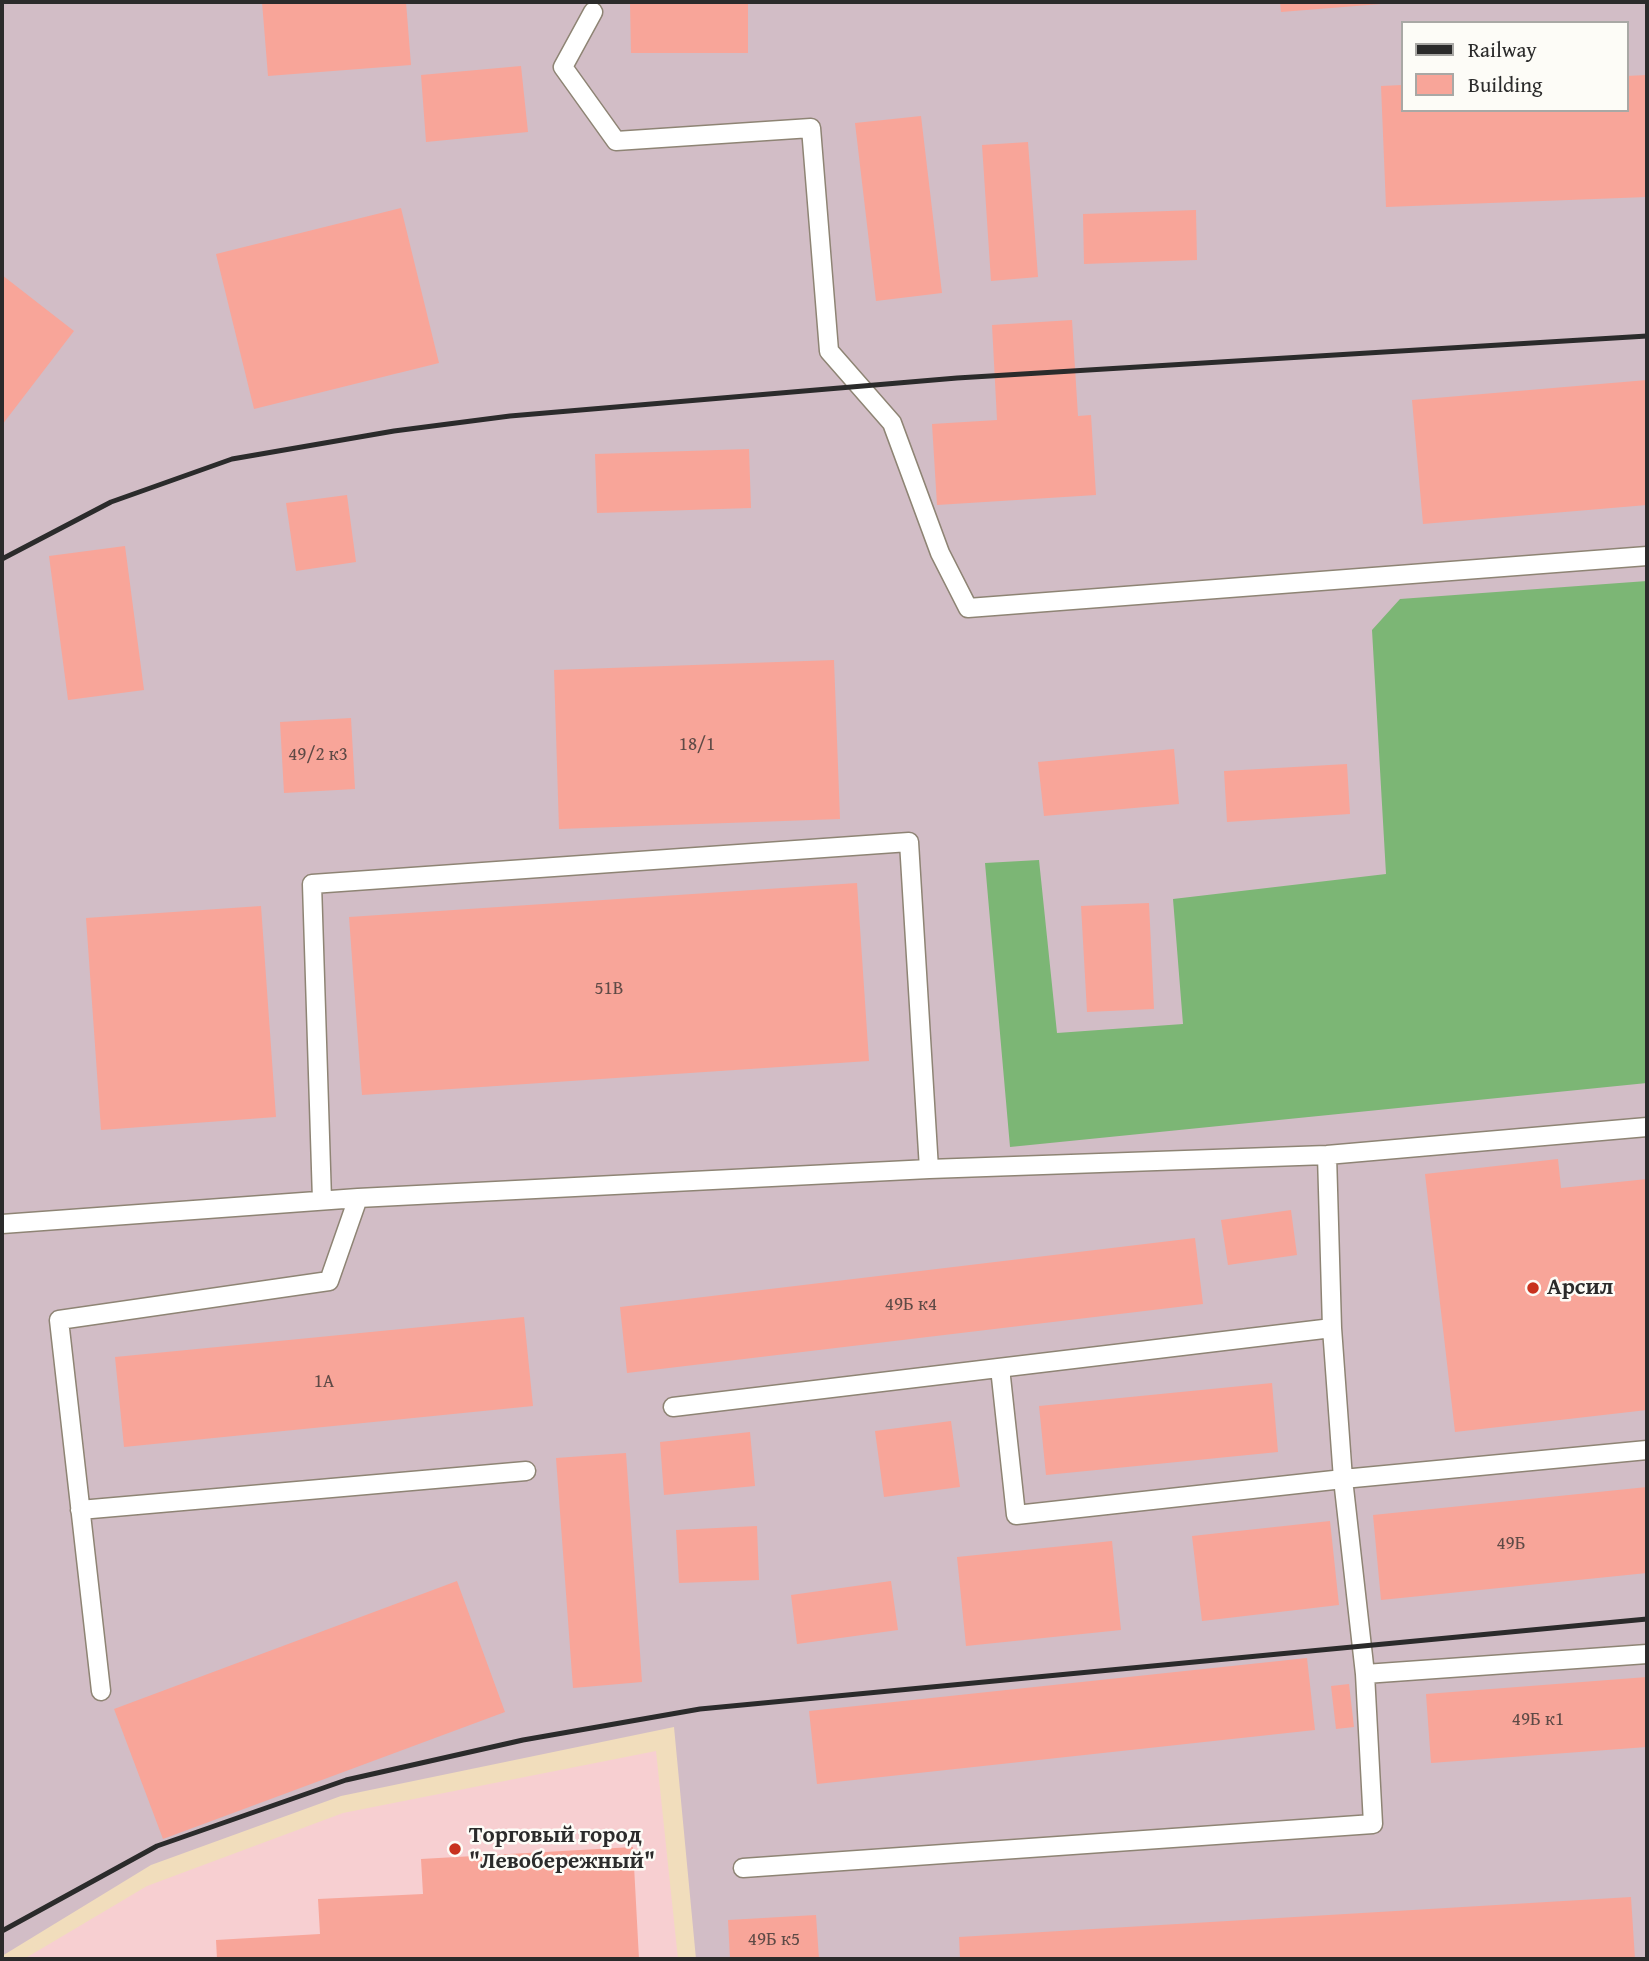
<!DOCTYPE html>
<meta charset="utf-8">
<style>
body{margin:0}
#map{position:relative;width:1649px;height:1961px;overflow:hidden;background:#f1ddbc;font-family:"Gentium Book Plus",serif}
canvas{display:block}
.frame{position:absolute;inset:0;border:4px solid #2b2b2b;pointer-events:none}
.legend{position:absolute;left:1401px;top:21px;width:228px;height:91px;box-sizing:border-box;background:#fdfcf7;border:2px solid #a9a8a5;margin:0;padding:9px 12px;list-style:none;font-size:21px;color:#2b2b2b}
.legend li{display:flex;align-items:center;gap:14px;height:35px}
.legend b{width:35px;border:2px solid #a9a8a5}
</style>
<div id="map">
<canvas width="1649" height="1961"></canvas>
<div class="frame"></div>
<ul class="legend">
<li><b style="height:9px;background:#2b2b2b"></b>Railway</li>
<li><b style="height:19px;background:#f8a599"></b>Building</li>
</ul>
</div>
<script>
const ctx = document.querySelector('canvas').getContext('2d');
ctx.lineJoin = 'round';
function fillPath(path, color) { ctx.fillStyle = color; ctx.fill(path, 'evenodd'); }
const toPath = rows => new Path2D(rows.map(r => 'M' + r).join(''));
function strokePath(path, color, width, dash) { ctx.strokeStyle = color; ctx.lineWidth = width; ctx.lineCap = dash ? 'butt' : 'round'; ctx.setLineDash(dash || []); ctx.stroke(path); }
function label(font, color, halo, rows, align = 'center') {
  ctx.font = font + ' "Gentium Book Plus",serif'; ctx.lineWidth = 5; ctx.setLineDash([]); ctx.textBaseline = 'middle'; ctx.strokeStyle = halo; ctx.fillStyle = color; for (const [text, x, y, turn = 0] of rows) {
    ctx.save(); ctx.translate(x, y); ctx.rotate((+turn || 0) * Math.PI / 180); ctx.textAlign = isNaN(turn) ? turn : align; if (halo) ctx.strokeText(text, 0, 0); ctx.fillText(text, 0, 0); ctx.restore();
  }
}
const built = toPath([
 [656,1751,678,1959,24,1959,147,1886,343,1813]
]);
const industrial = toPath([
 [2,2,1647,2,1647,1959,696,1959,674,1727,341,1796,151,1865,2,1956],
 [1402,23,1626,23,1626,110,1402,110]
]);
const forest = toPath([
 [1647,581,1647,1083,1010,1147,985,863,1039,860,1057,1033,1183,1024,1173,899,1386,874,1372,630,1400,599]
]);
const building = toPath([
 [262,2,406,2,411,65,268,76],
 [630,2,748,2,748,53,631,53],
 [1280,2,1381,2,1381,4,1281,12],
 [521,66,528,132,426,142,421,75],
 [1647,75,1647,197,1386,207,1381,86,1402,85,1402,110,1626,110,1626,76],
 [921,116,942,293,876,301,855,123],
 [1028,142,1038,277,991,281,982,145],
 [401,208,439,363,254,409,216,254],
 [1196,210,1197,260,1084,264,1083,214],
 [2,275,74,331,2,425],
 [1072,320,1078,416,1091,415,1096,495,937,505,932,424,997,420,992,325],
 [1647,380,1647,505,1423,524,1412,400],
 [749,449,751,508,597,513,595,454],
 [347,495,356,562,296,571,286,503],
 [125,546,144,690,68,700,49,556],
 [834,660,840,819,559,829,554,670],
 [351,718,355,789,284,793,280,722],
 [1174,749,1179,804,1044,816,1038,762],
 [1347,764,1350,814,1227,822,1224,771],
 [857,883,869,1061,362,1095,349,917],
 [1149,903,1154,1009,1087,1012,1081,906],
 [261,906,276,1117,101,1130,86,918],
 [1558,1159,1561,1188,1647,1179,1647,1410,1455,1432,1425,1174],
 [1291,1210,1297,1255,1228,1265,1221,1220],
 [1195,1238,1203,1304,627,1373,620,1307],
 [524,1317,533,1406,124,1447,115,1357],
 [1272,1383,1278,1452,1046,1475,1039,1406],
 [951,1421,960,1487,884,1497,875,1431],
 [750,1432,755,1486,664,1495,660,1442],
 [626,1453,642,1682,573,1688,556,1458],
 [1647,1487,1647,1573,1381,1600,1373,1515],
 [1330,1521,1339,1605,1202,1621,1192,1536],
 [757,1526,759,1580,679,1583,676,1530],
 [1112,1541,1121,1630,966,1646,957,1557],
 [457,1581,505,1712,163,1839,114,1709],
 [891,1581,898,1630,797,1644,791,1595],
 [1307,1658,1315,1730,817,1784,809,1711],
 [1647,1677,1647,1747,1431,1763,1426,1694],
 [1349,1684,1354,1727,1336,1729,1331,1686],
 [633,1847,639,1959,217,1959,216,1940,320,1934,318,1899,423,1894,421,1859],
 [1631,1897,1635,1959,960,1959,959,1937],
 [816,1915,819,1959,730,1959,728,1920]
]);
const service = toPath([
 [593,12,563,67,616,141,811,128,829,351,892,423,940,553,968,608,1647,556],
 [1327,1155,1332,1328,1343,1479,1647,1450],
 [322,1200,312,884,909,842,929,1169],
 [2,1224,358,1198,929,1169,1327,1155,1647,1127],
 [1000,1368,1016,1515,1343,1479,1365,1674],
 [673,1407,1332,1328],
 [80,1510,526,1471],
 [101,1691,59,1320,329,1281,358,1198],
 [743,1868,1373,1824,1365,1674,1647,1654]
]);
const rail = toPath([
 [2,559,111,502,232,459,394,431,510,416,957,378,1647,336],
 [2,1931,157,1846,346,1780,523,1740,700,1709,1647,1619]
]);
const markers = [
 [1533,1288,7,"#c8321e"],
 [455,1849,7,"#c8321e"]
];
const numberNames = [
 ["18/1",697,745],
 ["49/2 к3",318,755],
 ["51В",609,989],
 ["49Б к4",911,1305],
 ["1А",324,1382],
 ["49Б",1511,1544],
 ["49Б к1",1538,1720],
 ["49Б к5",774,1940]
];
const poiNames = [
 ["Арсил",1547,1288],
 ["Торговый город",469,1836],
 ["\"Левобережный\"",469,1862]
];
fillPath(built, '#f7cfd1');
fillPath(industrial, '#d2bdc6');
fillPath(forest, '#7cb675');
fillPath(building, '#f8a599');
strokePath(service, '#8e8474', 21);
strokePath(service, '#fff', 18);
strokePath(rail, '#2b2b2b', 5);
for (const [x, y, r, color] of markers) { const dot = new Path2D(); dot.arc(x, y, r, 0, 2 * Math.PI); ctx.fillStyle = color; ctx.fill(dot); strokePath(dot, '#fdfcf7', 2.5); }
label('19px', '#5e4a46', null, numberNames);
label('bold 23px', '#2b2b2b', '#fdfcf7', poiNames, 'left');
</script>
